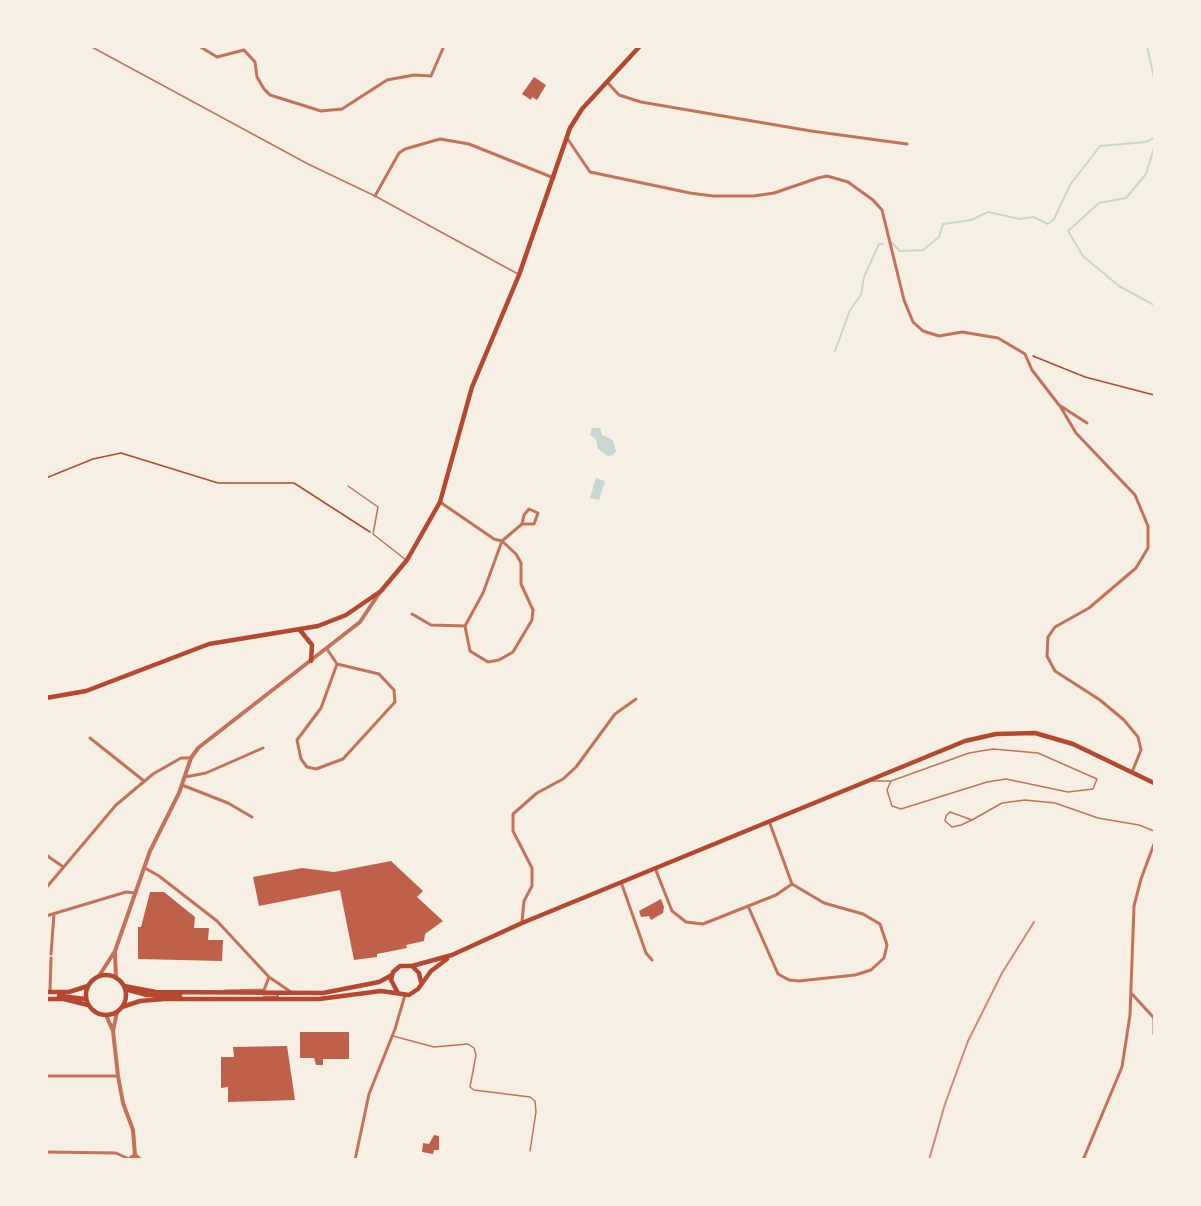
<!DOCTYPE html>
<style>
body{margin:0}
#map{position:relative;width:1201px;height:1206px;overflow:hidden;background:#f6efe4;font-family:Manrope,sans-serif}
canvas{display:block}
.frame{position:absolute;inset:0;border:48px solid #f6efe4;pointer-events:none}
</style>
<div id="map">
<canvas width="1201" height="1206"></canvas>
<div class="frame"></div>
</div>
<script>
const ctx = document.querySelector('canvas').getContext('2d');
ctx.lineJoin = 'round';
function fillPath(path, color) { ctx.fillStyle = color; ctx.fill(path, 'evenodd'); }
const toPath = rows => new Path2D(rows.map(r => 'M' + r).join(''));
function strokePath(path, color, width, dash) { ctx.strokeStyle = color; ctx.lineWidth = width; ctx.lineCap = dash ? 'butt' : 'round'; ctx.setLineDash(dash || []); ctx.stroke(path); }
const water = toPath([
 [592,428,600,428,602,435,613,440,616,451,613,455,608,456,598,449,596,439,590,435],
 [596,478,605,481,599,500,590,498]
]);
const stream = toPath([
 [1147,46,1154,78],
 [1154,148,1146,174,1126,198,1099,203,1068,231,1083,256,1119,286,1154,305],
 [892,243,900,251,923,250,939,237,943,224,971,220,988,212,1020,219,1034,217,1048,224,1054,219,1070,185,1100,146,1146,142,1154,138],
 [835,351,850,310,861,295,864,277,879,244,883,244]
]);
const building = toPath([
 [534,77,546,85,537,100,532,97,531,100,522,94],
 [391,861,423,891,417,897,443,921,425,934,424,941,406,945,407,948,377,954,377,957,354,960,340,890,259,906,253,877,302,868,334,872],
 [150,892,164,892,195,917,194,928,209,928,208,940,223,940,222,961,138,959,138,927,141,927],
 [661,899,664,907,663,913,651,920,649,916,641,917,639,911],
 [300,1032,349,1032,349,1059,323,1059,323,1065,316,1065,314,1058,300,1058],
 [287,1046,295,1100,228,1102,228,1087,221,1088,221,1057,234,1057,233,1047],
 [434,1135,439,1136,439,1150,434,1150,433,1154,422,1152,423,1143,429,1144]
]);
const path = toPath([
 [1033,356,1085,377,1154,395],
 [46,478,93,459,121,453,218,483,294,483,370,532]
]);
const service = toPath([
 [90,46,308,164,375,196,518,274],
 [348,486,378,507,373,534,406,560],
 [873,781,891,781,969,753,993,749,1038,753,1097,779,1093,789,1068,792,1006,779,987,782,901,809,892,806,887,790,891,781],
 [972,820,950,812,946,816,945,821,952,827,961,825,972,820,1002,803,1025,800,1055,803,1098,818,1139,825,1154,831],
 [393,1036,434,1047,468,1044,474,1048,476,1055,470,1087,474,1090,530,1097,535,1101,536,1112,530,1151]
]);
const minor = toPath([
 [199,46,217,57,244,50,255,62,257,77,264,89,270,95,321,111,342,109,387,80,414,75,431,76,444,46],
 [607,82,619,95,641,102,811,131,907,144],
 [567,138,590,172,690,193,713,196,754,196,774,193,818,178,827,176,848,182,873,200,882,210,904,300,913,322,923,331,939,336,962,332,998,338,1025,354,1032,370,1059,405,1087,423],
 [375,196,399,153,405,149,440,139,469,144,554,178],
 [1060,406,1076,433,1135,495,1148,526,1148,548,1136,568,1089,608,1055,627,1048,637,1047,656,1055,671,1100,700,1124,720,1138,737,1141,750,1132,772],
 [440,502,494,539,502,541,522,524,534,524,538,513,529,509,524,515,522,524],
 [412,614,431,625,465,626,483,593,502,541,516,554,521,563,521,584,533,610,532,620,513,652,499,660,488,662,470,651,465,626],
 [327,649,337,664,321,708,297,740,301,759,307,767,316,769,343,759,395,702,394,690,379,674,337,664],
 [90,738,144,781],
 [185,777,206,773,263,748],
 [182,785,228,803,252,817],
 [46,855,62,866],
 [145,868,159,876,217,921,269,977,291,992],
 [655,868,672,911,686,922,703,924,776,895,792,884,769,821],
 [621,882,646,953,652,960],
 [46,888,116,805,153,774,181,758,191,758],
 [748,906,778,974,789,980,799,981,855,975,871,970,884,958,887,945,880,924,863,914,824,903,792,884],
 [46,916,126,892,135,893],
 [522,922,524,901,532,886,532,868,513,831,513,814,537,793,563,779,576,767,615,714,636,699],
 [51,954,54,914],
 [225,991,264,990,269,977],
 [50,992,51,958],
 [1132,994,1154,1018,1154,1034],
 [264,997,277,997,278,993],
 [46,1076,118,1076],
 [46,1152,116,1153,129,1159],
 [355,1160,369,1094,395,1029,405,995],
 [1083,1160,1122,1067,1130,1015,1134,906,1141,879,1154,844]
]);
const tertiary = toPath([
 [115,952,116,978],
 [99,976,115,951,150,851,179,793,191,758,198,748,360,622,380,592],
 [117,1012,113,1031,118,1076,123,1103,133,1130,135,1155],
 [106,1015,113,1031],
 [128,1160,135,1155,141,1160]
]);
const secondary = toPath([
 [300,630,312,645,311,661],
 [46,698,86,691,209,644,318,626,346,615,381,591,407,560,440,502,472,387,519,275,570,128,582,109,640,46]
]);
const primary = toPath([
 [412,966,419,973,421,982],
 '86 995a20 20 0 1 1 40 0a20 20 0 1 1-40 0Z',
 [124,986,156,992,323,993,379,982,392,975],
 [125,989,147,995,180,996],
 [46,992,69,992,88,986],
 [398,993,391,980,393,972,400,966,412,966,452,955,522,923,965,741,996,734,1035,733,1073,744,1154,783],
 [59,996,86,999],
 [46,999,64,999,88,1005],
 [122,1007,140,1001,164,999,319,999,381,991,409,995,418,989,431,971,447,959]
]);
const rail = toPath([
 [929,1160,945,1104,968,1041,1002,973,1034,922]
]);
fillPath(water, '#c9d6d2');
strokePath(stream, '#c9d6d2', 2);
fillPath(building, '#bf614a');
strokePath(path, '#b5482f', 1.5);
strokePath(service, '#c5725c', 1.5);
strokePath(minor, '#c5725c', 3);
strokePath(tertiary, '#c5725c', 4);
strokePath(secondary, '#b5482f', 4.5);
strokePath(primary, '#b5482f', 4.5);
strokePath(rail, '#cf8b77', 2);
</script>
